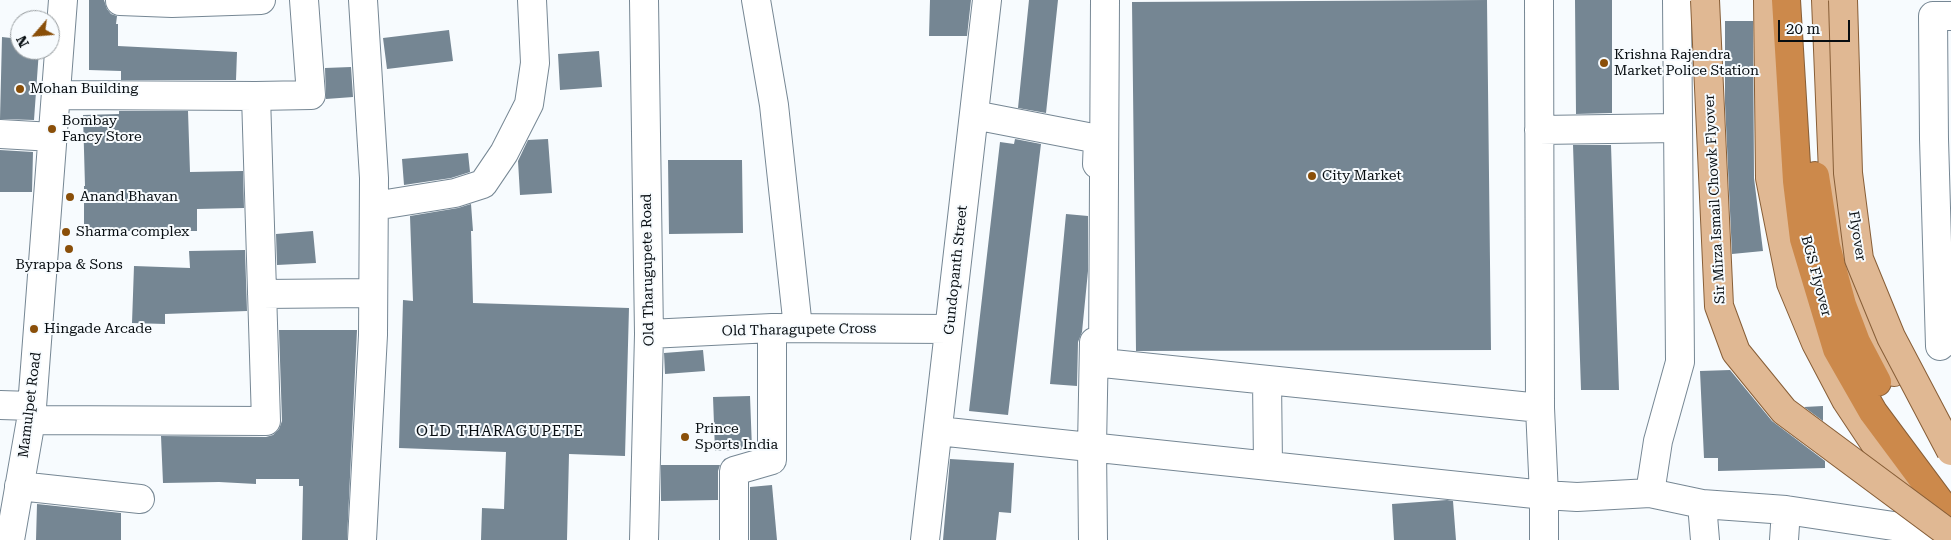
<!DOCTYPE html>
<style>
body{margin:0}
#map{position:relative;width:1951px;height:540px;overflow:hidden;background:#f7fbfe;font-family:"Roboto Serif",serif}
canvas{display:block}
.north{position:absolute;left:10px;top:10px;width:50px;height:50px;box-sizing:border-box;background:#f7fbfe;border:1px solid #979c9f;border-radius:50%;rotate:243deg;font-size:14px;font-weight:700;line-height:20px;text-align:center;color:#070d11}
.north::after{content:'';display:block;margin:auto;width:18px;height:22px;background:#8a4f09;clip-path:polygon(50% 0,100% 100%,50% 72%,0 100%)}
.scale{position:absolute;left:1778px;top:20px;width:72px;height:22px;box-sizing:border-box;border:2px solid #070d11;border-top:0;padding-left:6px;font-size:15px;line-height:18px;white-space:nowrap;color:#070d11;-webkit-text-stroke:4px #f7fbfe;paint-order:stroke}
</style>
<div id="map">
<canvas width="1951" height="540"></canvas>
<div class="north">N</div>
<div class="scale">20 m</div>
</div>
<script>
const ctx = document.querySelector('canvas').getContext('2d');
ctx.lineJoin = 'round';
function fillPath(path, color) { ctx.fillStyle = color; ctx.fill(path, 'evenodd'); }
const toPath = rows => new Path2D(rows.map(r => 'M' + r).join(''));
function strokePath(path, color, width, dash) { ctx.strokeStyle = color; ctx.lineWidth = width; ctx.lineCap = dash ? 'butt' : 'round'; ctx.setLineDash(dash || []); ctx.stroke(path); }
function label(font, color, halo, rows, align = 'center') {
  ctx.font = font + ' "Roboto Serif",serif'; ctx.lineWidth = 4; ctx.setLineDash([]); ctx.textBaseline = 'middle'; ctx.strokeStyle = halo; ctx.fillStyle = color; for (const [text, x, y, turn = 0] of rows) {
    ctx.save(); ctx.translate(x, y); ctx.rotate((+turn || 0) * Math.PI / 180); ctx.textAlign = isNaN(turn) ? turn : align; if (halo) ctx.strokeText(text, 0, 0); ctx.fillText(text, 0, 0); ctx.restore();
  }
}
const building = toPath([
 [89,0,104,0,107,9,111,14,117,16,116,24,118,24,118,46,237,52,236,80,121,80,121,71,89,70],
 [930,0,971,0,967,36,929,36],
 [1029,0,1058,0,1046,113,1018,108],
 [1487,0,1491,350,1136,351,1132,2],
 [1575,0,1612,0,1612,113,1576,114],
 [1725,21,1753,21,1754,178,1763,251,1732,254,1725,103],
 [449,30,453,61,387,69,383,38],
 [2,37,20,39,20,50,39,50,34,120,0,119],
 [599,51,602,87,560,90,558,54],
 [351,67,353,97,326,99,325,68],
 [119,111,188,111,190,172,243,171,244,208,197,209,197,231,84,231,84,186,85,186,83,115,119,114],
 [548,139,552,193,520,195,518,161,528,140],
 [1015,139,1041,144,1008,415,969,411,1000,142,1014,144],
 [1573,145,1611,145,1619,390,1581,390],
 [0,150,33,152,32,192,0,192],
 [468,153,470,172,451,178,404,185,402,159],
 [668,160,742,160,743,233,669,234],
 [471,204,473,231,471,231,473,303,629,308,625,456,569,454,567,540,481,540,482,508,504,509,506,452,399,448,403,300,413,301,410,216,458,208],
 [1066,214,1088,216,1088,271,1082,332,1078,342,1077,386,1050,384],
 [313,231,316,263,277,265,276,234],
 [245,250,247,311,165,314,165,324,132,323,134,266,190,268,189,251],
 [279,330,357,330,347,540,302,540,303,486,299,486,299,479,256,479,256,484,219,482,163,483,161,436,266,437,273,435,279,429,282,421],
 [703,350,705,371,665,374,664,353],
 [1730,370,1772,421,1825,461,1825,468,1718,471,1718,458,1704,458,1700,371],
 [750,396,752,449,715,451,713,397],
 [1823,406,1823,421,1804,407],
 [950,459,1014,463,1011,513,999,512,996,540,943,540],
 [661,465,720,465,718,471,718,500,661,501],
 [772,485,777,540,750,540,750,487],
 [1447,500,1453,501,1456,540,1394,540,1392,504],
 [37,504,121,513,121,540,36,540]
]);
const minor = toPath([
 [120,0,120,1,172,3,261,0],
 [756,0,774,105,798,328],
 [1105,0,1103,363,1540,408],
 [1539,0,1540,408,1544,495,1544,540],
 [56,95,256,96],
 [974,115,1098,139,1097,164],
 [1539,130,1678,128],
 [0,134,53,137],
 [374,206,455,193,483,184,504,153,529,104,535,63,532,0],
 [262,294,373,293],
 [649,334,772,328,949,329],
 [1940,346,1934,139,1933,16,1951,16],
 [1267,380,1268,465],
 [0,405,32,406],
 [31,420,266,421,256,96,311,95,304,0],
 [938,431,1544,495,1577,497,1650,493,1702,504,1786,510,1934,532],
 [19,486,140,499],
 [1650,493,1658,441,1680,362,1677,0],
 [1702,504,1705,540],
 [10,540,31,420,63,0],
 [362,540,373,335,374,178,363,0],
 [644,540,649,334,644,0],
 [734,540,734,471,772,460,772,328],
 [925,540,987,0],
 [1093,540,1092,447,1094,342],
 [1784,540,1786,510]
]);
const major = toPath([
 [1768,0,1770,178,1791,283,1816,343,1846,400,1919,510],
 [1826,0,1833,173,1846,271,1865,316,1894,372]
]);
const highway = toPath([
 [1786,0,1797,181,1804,239,1837,349,1873,412,1951,517],
 [1815,176,1826,246,1842,305,1856,342,1877,382]
]);
const majorBridge = toPath([
 [1705,0,1719,306,1736,352,1784,411,1951,535],
 [1843,0,1848,173,1859,259,1891,337,1951,451]
]);
const markers = [
 [1604,63,5,"#8a4f09"],
 [20,89,5,"#8a4f09"],
 [52,129,5,"#8a4f09"],
 [1312,176,5,"#8a4f09"],
 [70,197,5,"#8a4f09"],
 [66,232,5,"#8a4f09"],
 [69,249,5,"#8a4f09"],
 [34,329,5,"#8a4f09"],
 [685,437,5,"#8a4f09"]
];
const poiNames = [
 ["Krishna Rajendra",1614,55],
 ["Market Police Station",1614,71],
 ["Mohan Building",30,89],
 ["Bombay",62,121],
 ["Fancy Store",62,137],
 ["City Market",1322,176],
 ["Anand Bhavan",80,197],
 ["Sharma complex",76,232],
 ["Byrappa & Sons",69,265,"center"],
 ["Hingade Arcade",44,329],
 ["Prince",695,429],
 ["Sports India",695,445]
];
const streetNames = [
 ["Sir Mirza Ismail Chowk Flyover",1715,199,-93],
 ["Flyover",1857,236,81],
 ["Old Tharugupete Road",648,270,-91],
 ["Gundopanth Street",956,270,-84],
 ["BGS Flyover",1816,276,75],
 ["Old Tharagupete Cross",799,330,-1],
 ["Mamulpet Road",30,405,-83]
];
const neighbourhoodNames = [
 ["OLD THARAGUPETE",500,432]
];
fillPath(building, '#758693');
strokePath(minor, '#768794', 30);
strokePath(major, '#875e37', 30);
strokePath(highway, '#875e37', 30);
strokePath(minor, '#fff', 28);
strokePath(major, '#e0b893', 28);
strokePath(highway, '#cc894b', 28);
strokePath(majorBridge, '#875e37', 30, []);
strokePath(majorBridge, '#e0b893', 28);
for (const [x, y, r, color] of markers) { const dot = new Path2D(); dot.arc(x, y, r, 0, 2 * Math.PI); ctx.fillStyle = color; ctx.fill(dot); strokePath(dot, '#f7fbfe', 2); }
label('14px', '#070d11', '#f7fbfe', poiNames, 'left');
label('14px', '#070d11', '#f7fbfe', streetNames);
ctx.letterSpacing = '1px';
label('15px', '#070d11', '#f7fbfe', neighbourhoodNames);
ctx.letterSpacing = '0px';
</script>
